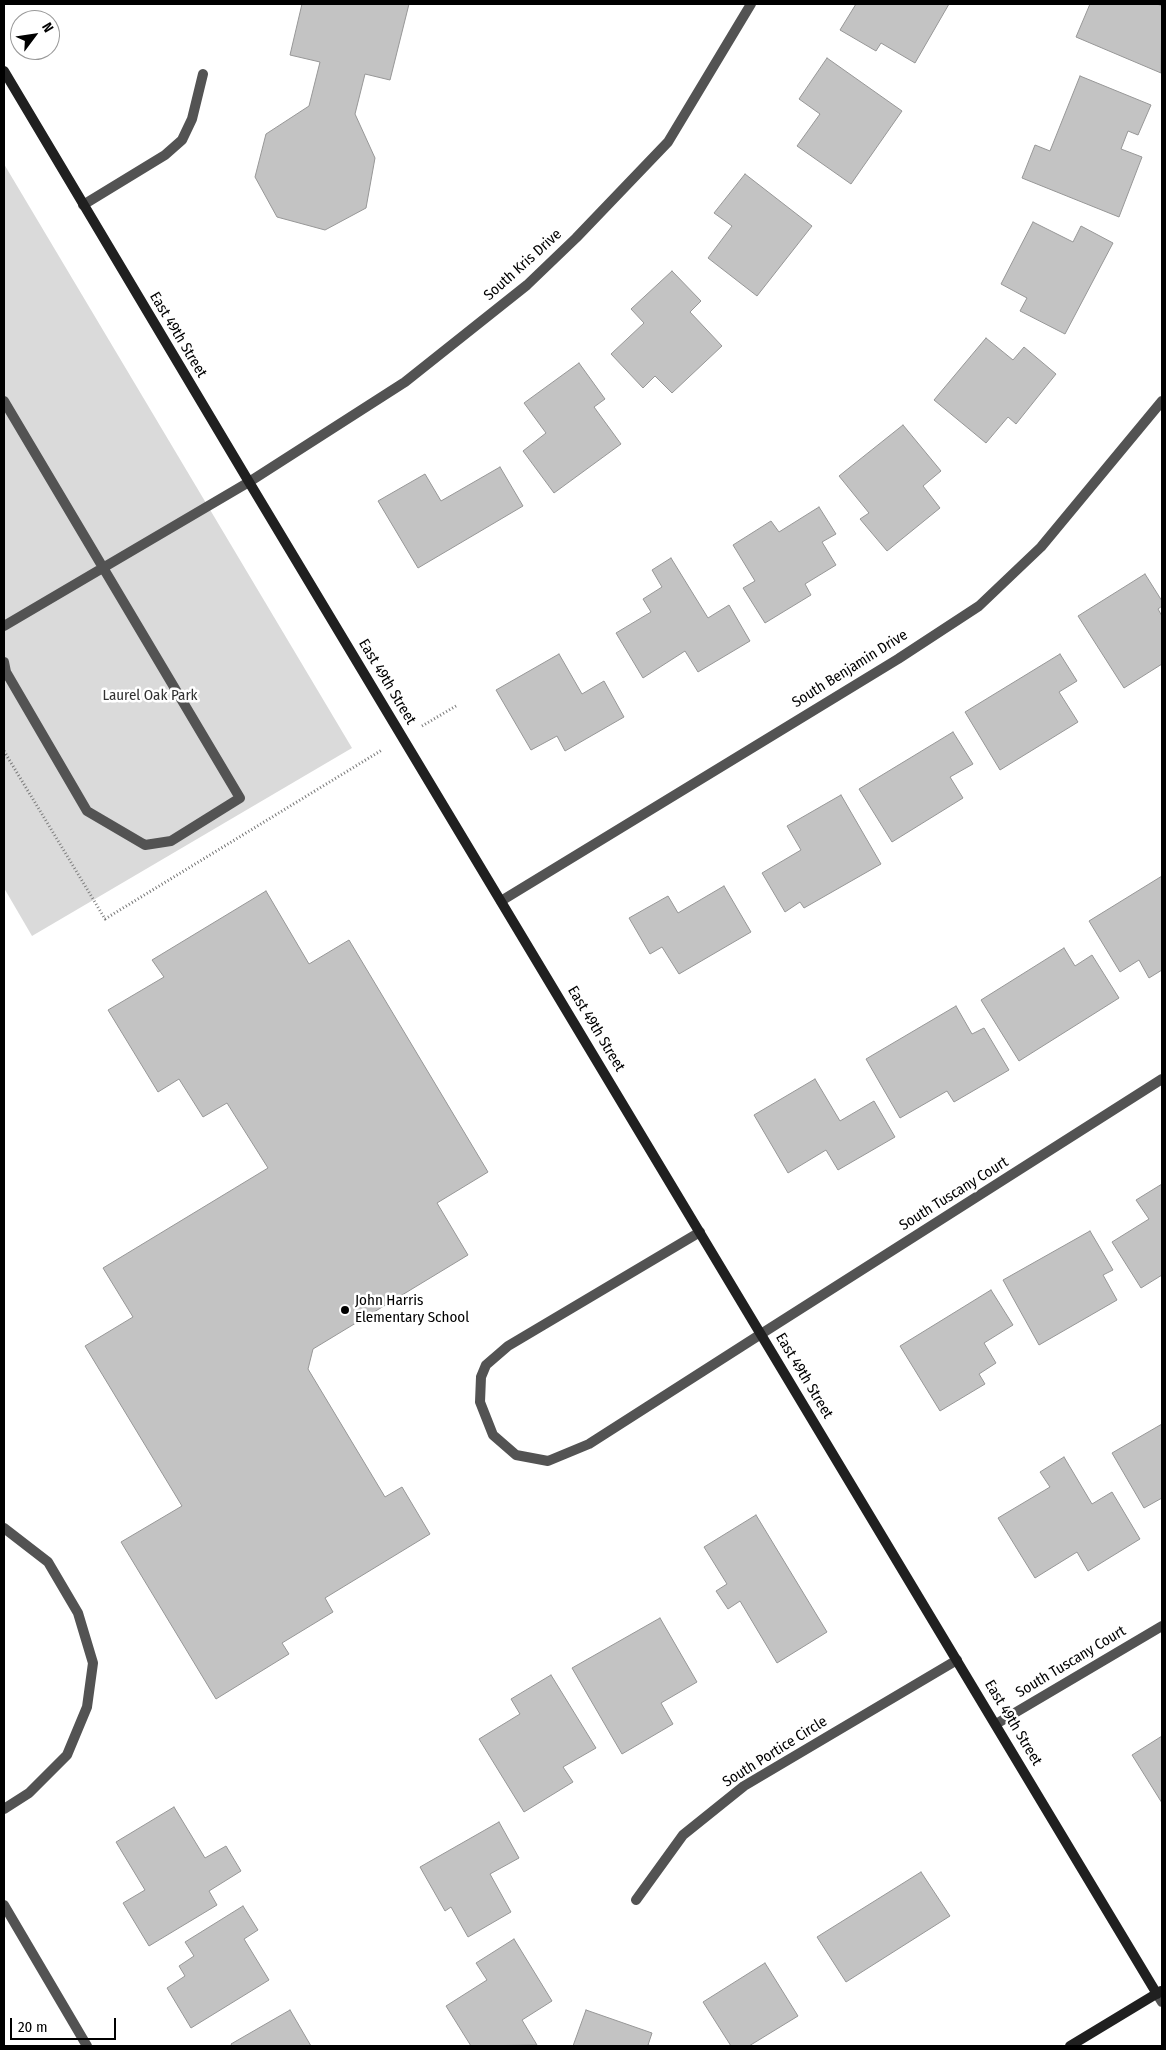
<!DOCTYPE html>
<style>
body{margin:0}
#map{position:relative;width:1166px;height:2050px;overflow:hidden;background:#fff;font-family:"Fira Sans Condensed",sans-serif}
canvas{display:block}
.frame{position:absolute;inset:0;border:5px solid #000;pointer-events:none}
.north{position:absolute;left:10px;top:10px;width:50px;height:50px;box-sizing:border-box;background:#fff;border:1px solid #999;border-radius:50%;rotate:59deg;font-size:14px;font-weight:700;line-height:20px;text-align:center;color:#000}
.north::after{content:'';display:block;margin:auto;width:18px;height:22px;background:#000;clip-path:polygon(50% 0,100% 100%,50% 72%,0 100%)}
.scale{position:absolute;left:10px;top:2018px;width:106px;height:22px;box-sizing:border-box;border:2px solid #000;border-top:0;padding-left:6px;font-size:15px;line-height:18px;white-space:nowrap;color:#000;-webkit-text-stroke:4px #fff;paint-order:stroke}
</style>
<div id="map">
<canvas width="1166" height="2050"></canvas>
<div class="frame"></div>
<div class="north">N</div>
<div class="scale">20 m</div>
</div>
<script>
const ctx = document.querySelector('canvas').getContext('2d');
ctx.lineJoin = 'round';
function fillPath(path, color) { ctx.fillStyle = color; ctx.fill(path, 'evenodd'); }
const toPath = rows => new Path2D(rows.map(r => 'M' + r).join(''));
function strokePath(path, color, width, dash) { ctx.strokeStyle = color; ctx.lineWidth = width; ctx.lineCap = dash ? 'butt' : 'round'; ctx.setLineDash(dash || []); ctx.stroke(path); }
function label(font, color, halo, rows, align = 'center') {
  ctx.font = font + ' "Fira Sans Condensed",sans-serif'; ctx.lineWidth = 5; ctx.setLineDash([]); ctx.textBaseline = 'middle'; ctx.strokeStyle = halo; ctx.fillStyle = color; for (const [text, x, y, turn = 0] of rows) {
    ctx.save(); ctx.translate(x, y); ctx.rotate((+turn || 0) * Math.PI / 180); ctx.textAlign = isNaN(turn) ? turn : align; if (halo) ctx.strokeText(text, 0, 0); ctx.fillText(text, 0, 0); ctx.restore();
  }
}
const green = toPath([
 [4,164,352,748,32,936,4,888]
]);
const building = toPath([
 [302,4,409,4,390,80,365,74,355,114,375,158,366,208,325,230,277,217,255,177,266,134,309,106,320,62,290,55,302,4],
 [856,4,949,4,915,63,881,43,876,51,840,30,856,4],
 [1090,4,1157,4,1162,6,1161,73,1076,37,1090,4],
 [827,58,902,111,851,184,797,146,820,114,799,99,827,58],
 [1080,76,1151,105,1138,135,1128,131,1121,149,1142,157,1119,217,1022,178,1035,145,1050,151,1080,76],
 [745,174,812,226,757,296,708,258,732,226,714,213,745,174],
 [1033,222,1073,242,1081,226,1113,243,1065,334,1020,311,1027,298,1001,284,1033,222],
 [672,271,701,301,690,312,722,346,672,393,655,376,643,388,611,354,644,323,631,309,672,271],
 [986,338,1013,360,1024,347,1056,374,1016,424,1008,417,986,443,934,400,986,338],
 [579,363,605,399,594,407,621,444,554,493,523,451,546,433,524,403,579,363],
 [903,425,941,471,923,486,940,508,887,551,860,519,869,513,839,476,903,425],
 [500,467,523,506,418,568,378,501,425,474,441,501,500,467],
 [819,507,836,534,822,542,836,565,805,584,811,595,765,623,743,588,755,581,733,545,771,521,779,532,819,507],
 [671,558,708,618,729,605,750,641,698,672,685,651,643,678,616,633,651,612,643,599,662,587,652,570,671,558],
 [1145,574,1162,601,1162,606,1158,609,1162,616,1162,664,1124,688,1078,616,1145,574],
 [559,654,582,694,604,681,624,717,565,751,557,736,531,750,496,690,559,654],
 [1060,654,1077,681,1059,692,1078,722,1000,770,965,712,1060,654],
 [953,732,973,764,950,777,963,798,892,842,859,789,953,732],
 [841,795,881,864,804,908,800,902,785,912,762,873,801,850,787,826,841,795],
 [1162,876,1162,970,1149,978,1139,960,1120,972,1089,921,1162,876],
 [724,886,751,932,679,974,662,947,650,954,629,918,668,896,678,913,724,886],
 [266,891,309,964,349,940,488,1172,437,1203,468,1255,313,1349,308,1369,385,1497,402,1487,430,1534,325,1598,333,1612,282,1643,289,1654,216,1699,121,1542,182,1506,85,1346,133,1317,103,1268,268,1168,227,1103,203,1117,179,1079,158,1092,108,1010,164,977,152,960,266,891],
 [1064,948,1075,966,1092,955,1119,998,1019,1061,981,1000,1064,948],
 [956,1006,972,1034,984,1028,1009,1070,954,1102,947,1091,900,1118,866,1059,956,1006],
 [815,1079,840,1121,874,1101,895,1137,838,1170,826,1150,788,1173,754,1115,815,1079],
 [1162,1184,1162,1275,1141,1288,1112,1242,1149,1219,1136,1200,1162,1184],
 [1090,1231,1113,1270,1103,1275,1117,1300,1039,1345,1003,1280,1090,1231],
 [991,1290,1013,1325,984,1343,996,1363,979,1374,985,1384,940,1411,900,1346,991,1290],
 [1162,1424,1162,1498,1144,1508,1112,1453,1162,1424],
 [1064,1457,1092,1504,1112,1492,1140,1539,1088,1571,1077,1552,1035,1578,998,1518,1050,1487,1040,1472,1064,1457],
 [756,1515,827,1632,777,1663,740,1601,728,1609,716,1591,727,1584,704,1547,756,1515],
 [660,1618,697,1682,661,1703,673,1724,622,1754,572,1668,660,1618],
 [551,1675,596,1748,563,1767,573,1782,524,1812,479,1739,520,1714,511,1699,551,1675],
 [1162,1736,1162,1803,1132,1755,1162,1736],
 [174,1807,205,1858,226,1846,241,1871,209,1891,217,1905,149,1946,123,1903,145,1890,116,1842,174,1807],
 [499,1822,519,1858,490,1874,511,1912,468,1937,451,1907,445,1911,420,1867,499,1822],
 [921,1872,950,1916,846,1982,817,1937,921,1872],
 [243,1906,258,1930,244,1939,269,1980,191,2028,167,1988,185,1976,179,1966,194,1956,185,1942,243,1906],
 [514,1939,552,2001,522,2020,537,2045,471,2046,446,2006,487,1980,476,1963,514,1939],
 [765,1963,798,2016,749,2046,731,2046,703,2002,765,1963],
 [290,2010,311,2046,232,2046,231,2044,290,2010],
 [586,2010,652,2033,648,2045,653,2046,573,2046,586,2010]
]);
const path = toPath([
 [422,726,456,706],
 [4,751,105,919,382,750]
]);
const lane = toPath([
 [83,205,165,155,182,140,192,119,203,74],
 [4,401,240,798,171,841,145,845,87,811,6,672,4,662],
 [4,626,249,482],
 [700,1232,508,1346,486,1365,481,1377,480,1402,493,1435,516,1455,548,1461,589,1444,761,1334],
 [4,1528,48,1562,78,1613,93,1663,87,1707,67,1755,29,1793,4,1809]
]);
const street = toPath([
 [249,482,405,382,527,285,576,238,668,142,751,4],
 [501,901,898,659,979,606,1041,547,1162,401],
 [761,1334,1162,1079],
 [996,1724,1162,1626],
 [636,1900,683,1835,744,1786,957,1660],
 [4,1905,87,2046],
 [1157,1994,1162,2002]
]);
const secondary = toPath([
 [4,71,249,482,1157,1994],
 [1070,2046,1161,1991]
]);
const markers = [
 [345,1310,5,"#000"]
];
const streetNames = [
 ["South Kris Drive",523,265,-42],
 ["East 49th Street",178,335,59],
 ["South Benjamin Drive",850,669,-32],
 ["East 49th Street",387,682,59],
 ["East 49th Street",596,1029,59],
 ["South Tuscany Court",954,1194,-32],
 ["East 49th Street",804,1376,59],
 ["South Tuscany Court",1071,1662,-31],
 ["East 49th Street",1013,1723,59],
 ["South Portice Circle",775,1752,-32]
];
const parkNames = [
 ["Laurel Oak Park",150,696]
];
const poiNames = [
 ["John Harris",355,1301],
 ["Elementary School",355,1318]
];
fillPath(green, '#dadada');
fillPath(building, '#c3c3c3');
strokePath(building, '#979797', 1);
strokePath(path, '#757575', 3, [1, 2.5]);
strokePath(lane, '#535353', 10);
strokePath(street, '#535353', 10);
strokePath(secondary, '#202020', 10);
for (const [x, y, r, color] of markers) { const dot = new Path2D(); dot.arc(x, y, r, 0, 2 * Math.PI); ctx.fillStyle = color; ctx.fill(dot); strokePath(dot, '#fff', 2); }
label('15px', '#000', '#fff', streetNames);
label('15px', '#313131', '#fff', parkNames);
label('15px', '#000', '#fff', poiNames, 'left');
</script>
